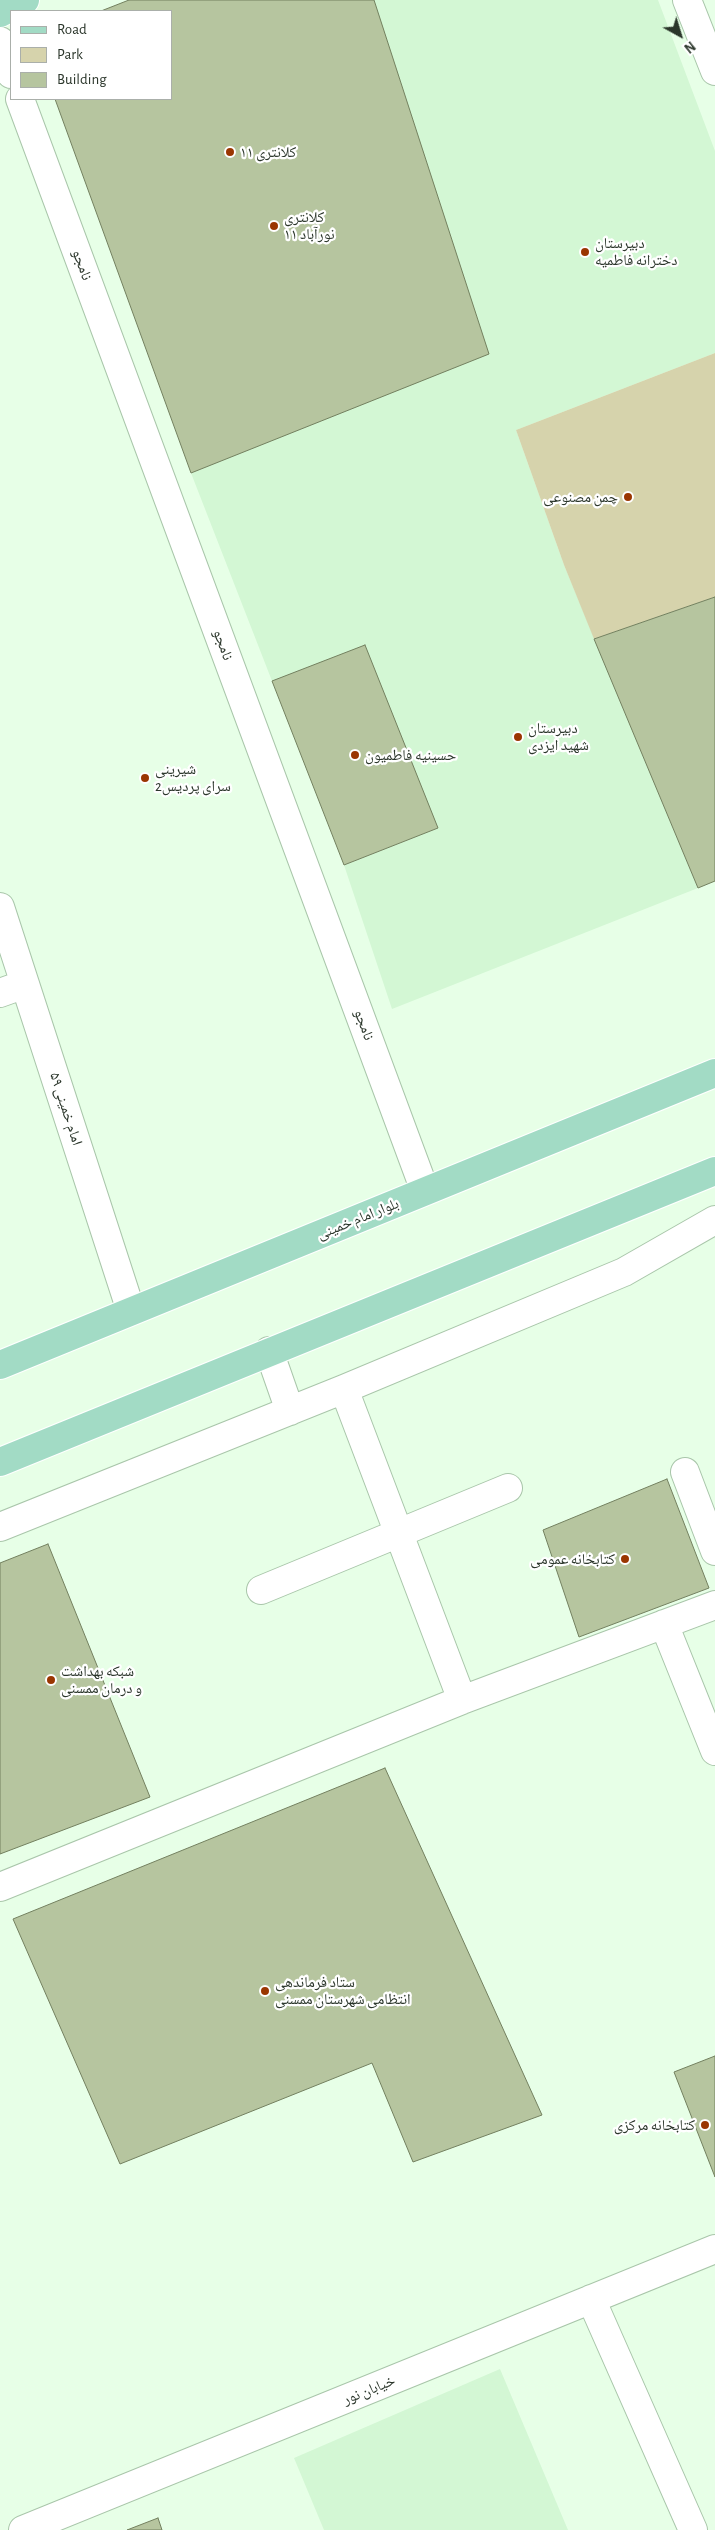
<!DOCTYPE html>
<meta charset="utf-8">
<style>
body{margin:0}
#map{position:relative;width:715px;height:2530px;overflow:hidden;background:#e7ffe7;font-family:"Alegreya Sans",sans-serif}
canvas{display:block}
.legend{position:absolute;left:10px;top:10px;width:162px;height:90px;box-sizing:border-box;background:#fff;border:1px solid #aaafaa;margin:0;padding:6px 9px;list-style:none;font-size:15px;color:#2b362b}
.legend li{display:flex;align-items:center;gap:10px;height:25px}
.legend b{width:25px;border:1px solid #aaafaa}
.north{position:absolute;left:655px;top:10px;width:50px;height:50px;-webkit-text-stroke:4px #fff;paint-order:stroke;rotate:141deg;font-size:14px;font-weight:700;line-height:20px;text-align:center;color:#2b362b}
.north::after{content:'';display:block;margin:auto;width:18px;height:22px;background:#2b362b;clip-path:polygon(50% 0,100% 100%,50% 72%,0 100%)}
</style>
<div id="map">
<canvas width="715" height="2530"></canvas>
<ul class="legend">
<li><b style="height:6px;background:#a2dbc5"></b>Road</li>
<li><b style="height:14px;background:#d6d3ac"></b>Park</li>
<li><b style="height:14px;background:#b6c59f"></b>Building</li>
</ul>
<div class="north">N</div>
</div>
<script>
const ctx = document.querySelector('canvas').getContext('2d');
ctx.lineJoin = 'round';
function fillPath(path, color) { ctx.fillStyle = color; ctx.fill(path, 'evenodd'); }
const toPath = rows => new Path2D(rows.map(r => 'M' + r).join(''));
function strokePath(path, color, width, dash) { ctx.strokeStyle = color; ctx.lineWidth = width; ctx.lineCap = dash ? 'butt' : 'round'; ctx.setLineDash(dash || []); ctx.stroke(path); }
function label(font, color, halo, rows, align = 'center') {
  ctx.font = font + ' "Alegreya Sans","Noto Naskh Arabic",sans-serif'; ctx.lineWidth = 4.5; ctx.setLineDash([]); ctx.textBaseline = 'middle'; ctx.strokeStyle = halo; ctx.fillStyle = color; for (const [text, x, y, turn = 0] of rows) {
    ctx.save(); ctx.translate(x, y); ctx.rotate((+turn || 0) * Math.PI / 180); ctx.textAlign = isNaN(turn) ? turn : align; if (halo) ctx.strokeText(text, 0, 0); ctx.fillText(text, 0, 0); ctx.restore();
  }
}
const built = toPath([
 [374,0,658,0,715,151,715,353,516,430,564,565,698,888,392,1009,344,865,438,828,272,681,191,473],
 [500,2369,568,2530,324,2530,294,2458]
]);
const green = toPath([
 [715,353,715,597,594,639,564,565,516,430]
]);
const building = toPath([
 [129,0,374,0,489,354,191,473,55,99,171,99,171,11,101,11,129,0],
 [715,597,715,881,698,888,594,639,715,597],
 [365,645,438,828,344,865,272,681,365,645],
 [667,1479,709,1588,579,1637,543,1530,667,1479],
 [48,1544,150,1797,0,1854,0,1563,48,1544],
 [385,1768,542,2115,413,2162,372,2063,120,2164,13,1919,385,1768],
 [715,2056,715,2177,674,2072,715,2056],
 [158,2518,162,2530,127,2530,158,2518]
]);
const minor = toPath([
 [687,0,715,71],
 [0,41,11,74],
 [20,99,425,1191],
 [0,907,131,1311],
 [0,993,25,984],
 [269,1351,290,1411],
 [344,1389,462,1700],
 [685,1472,715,1551],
 [0,1527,344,1389,624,1272,715,1220],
 [261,1590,508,1488],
 [664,1624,715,1751],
 [0,1887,462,1700,715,1605],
 [591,2299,693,2530],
 [23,2530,715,2249]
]);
const major = toPath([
 [0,13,25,0],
 [0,1365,715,1073],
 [0,1462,715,1171]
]);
const markers = [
 [230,152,5,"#9a3601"],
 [274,226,5,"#9a3601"],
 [585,252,5,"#9a3601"],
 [628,497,5,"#9a3601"],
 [518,737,5,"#9a3601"],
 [355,755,5,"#9a3601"],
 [145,778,5,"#9a3601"],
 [625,1559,5,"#9a3601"],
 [51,1680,5,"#9a3601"],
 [265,1991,5,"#9a3601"],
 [705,2125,5,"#9a3601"]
];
const poiNames = [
 ["کلانتری ۱۱",240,152],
 ["کلانتری",284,217],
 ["۱۱ نورآباد",284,234],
 ["دبیرستان",595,243],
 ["دخترانه فاطمیه",595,260],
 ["چمن مصنوعی",618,497,"right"],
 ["دبیرستان",528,728],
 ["شهید ایزدی",528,745],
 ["حسینیه فاطمیون",365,755],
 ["شیرینی",155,769],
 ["سرای پردیس2",155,786],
 ["کتابخانه عمومی",615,1559,"right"],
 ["شبکه بهداشت",61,1671],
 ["و درمان ممسنی",61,1688],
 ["ستاد فرماندهی",275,1982],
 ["انتظامی شهرستان ممسنی",275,1999],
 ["کتابخانه مرکزی",695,2125,"right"]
];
const streetNames = [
 ["نامجو",82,265,70],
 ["نامجو",223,645,70],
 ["نامجو",364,1025,70],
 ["امام خمينی ۵۹",66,1109,72],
 ["بلوار امام خمينی",358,1219,-22],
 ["خیابان نور",369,2390,-22]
];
fillPath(built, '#d3f7d4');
fillPath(green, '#d6d3ac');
fillPath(building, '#b6c59f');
strokePath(building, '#73805f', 1);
strokePath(minor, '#a9c6aa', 30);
strokePath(major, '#fff', 30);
strokePath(minor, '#fff', 28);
strokePath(major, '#a2dbc5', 28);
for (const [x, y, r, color] of markers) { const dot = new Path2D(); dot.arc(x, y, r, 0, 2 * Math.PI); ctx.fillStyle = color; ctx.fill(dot); strokePath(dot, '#fff', 2); }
label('15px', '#2b362b', '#fff', poiNames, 'left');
label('15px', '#2b362b', '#fff', streetNames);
</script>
